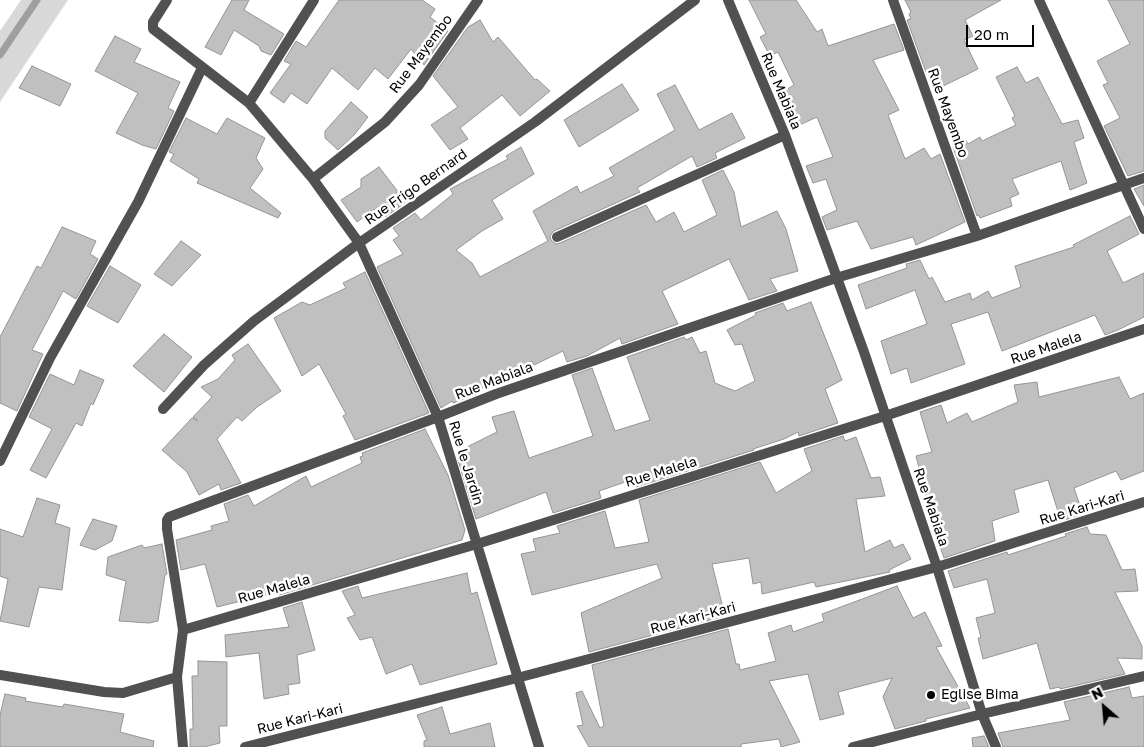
<!DOCTYPE html>
<style>
body{margin:0}
#map{position:relative;width:1144px;height:747px;overflow:hidden;background:#fff;font-family:"Golos Text",sans-serif}
canvas{display:block}
.north{position:absolute;left:1079px;top:682px;width:50px;height:50px;-webkit-text-stroke:4px #fff;paint-order:stroke;rotate:333deg;font-size:14px;font-weight:700;line-height:20px;text-align:center;color:#000}
.north::after{content:'';display:block;margin:auto;width:18px;height:22px;background:#000;clip-path:polygon(50% 0,100% 100%,50% 72%,0 100%)}
.scale{position:absolute;left:966px;top:25px;width:68px;height:22px;box-sizing:border-box;border:2px solid #000;border-top:0;padding-left:6px;font-size:15px;line-height:18px;white-space:nowrap;color:#000;-webkit-text-stroke:4px #fff;paint-order:stroke}
</style>
<div id="map">
<canvas width="1144" height="747"></canvas>
<div class="north">N</div>
<div class="scale">20 m</div>
</div>
<script>
const ctx = document.querySelector('canvas').getContext('2d');
ctx.lineJoin = 'round';
function fillPath(path, color) { ctx.fillStyle = color; ctx.fill(path, 'evenodd'); }
const toPath = rows => new Path2D(rows.map(r => 'M' + r).join(''));
function strokePath(path, color, width, dash) { ctx.strokeStyle = color; ctx.lineWidth = width; ctx.lineCap = dash ? 'butt' : 'round'; ctx.setLineDash(dash || []); ctx.stroke(path); }
function label(font, color, halo, rows, align = 'center') {
  ctx.font = font + ' "Golos Text",sans-serif'; ctx.lineWidth = 5; ctx.setLineDash([]); ctx.textBaseline = 'middle'; ctx.strokeStyle = halo; ctx.fillStyle = color; for (const [text, x, y, turn = 0] of rows) {
    ctx.save(); ctx.translate(x, y); ctx.rotate((+turn || 0) * Math.PI / 180); ctx.textAlign = isNaN(turn) ? turn : align; if (halo) ctx.strokeText(text, 0, 0); ctx.fillText(text, 0, 0); ctx.restore();
  }
}
const green = toPath([
 [21,0,68,0,0,102,0,31]
]);
const stream = toPath([
 [0,55,37,0]
]);
const building = toPath([
 [232,0,249,0,244,10,284,34,271,55,261,51,259,46,234,30,221,55,205,47,232,0],
 [339,0,422,0,435,9,430,17,448,31,424,65,411,49,388,79,375,68,358,90,332,68,307,104,291,93,284,103,270,93,291,64,284,61,296,41,306,47,339,0],
 [749,0,796,0,817,32,822,29,828,46,894,24,904,50,873,60,899,110,888,115,905,159,924,148,931,159,940,154,965,222,916,245,913,237,871,249,857,221,827,230,822,217,837,210,826,179,813,183,806,166,833,157,817,117,795,127,786,102,784,91,794,85,778,52,770,56,760,37,766,34,749,0],
 [905,0,1001,0,965,20,973,36,964,40,978,69,937,89,928,71,926,72,907,20,911,19,909,14,911,12,905,0],
 [1108,0,1144,0,1144,171,1128,176,1104,126,1120,118,1103,85,1108,83,1097,61,1130,44,1108,0],
 [480,20,493,42,498,37,535,80,537,79,550,91,520,116,502,95,460,128,468,139,450,150,431,125,458,107,433,76,468,27,480,20],
 [115,36,141,49,134,62,180,82,168,108,174,111,156,149,142,145,116,133,138,93,95,71,115,36],
 [32,66,71,84,60,106,19,88,32,66],
 [1017,67,1026,83,1038,77,1062,124,1078,120,1084,138,1074,142,1087,183,1070,190,1061,161,1012,179,1019,194,1010,198,1012,206,980,218,979,215,977,216,953,147,966,140,968,144,980,137,982,141,1016,125,1012,118,1015,116,996,77,1017,67],
 [622,84,639,110,579,147,564,120,622,84],
 [675,85,699,130,732,113,745,138,715,153,717,158,697,167,692,156,637,188,640,192,554,231,550,236,551,240,556,244,560,243,646,205,656,222,674,212,684,232,717,215,702,180,723,170,734,192,741,227,777,211,786,229,798,271,770,279,777,291,749,300,729,259,662,291,678,324,622,344,620,338,587,356,567,362,563,351,534,365,532,361,477,391,478,394,453,403,452,401,441,408,377,267,403,254,393,240,399,236,393,228,415,213,421,220,453,194,450,189,508,159,506,156,521,147,534,174,492,200,503,219,482,231,456,250,472,263,480,277,548,241,533,211,577,186,580,193,614,176,609,168,675,130,657,94,675,85],
 [351,102,368,117,355,134,338,150,325,138,325,131,351,102],
 [186,118,217,134,227,118,265,138,256,158,263,169,250,188,281,213,278,218,197,183,199,179,170,161,174,154,169,152,186,118],
 [379,167,406,202,385,217,378,207,357,222,341,200,361,187,361,179,379,167],
 [1144,185,1144,206,1134,189,1144,185],
 [1130,216,1139,234,1107,251,1123,283,1144,273,1144,317,1118,330,1105,335,1095,315,1002,351,988,312,951,324,965,364,911,383,907,368,891,374,881,341,927,324,915,290,866,309,858,285,907,268,906,264,920,260,929,279,932,277,945,302,970,293,972,300,988,291,992,298,1021,287,1015,266,1074,247,1073,245,1130,216],
 [62,227,96,241,90,254,98,259,76,299,63,291,32,350,43,354,17,411,0,403,0,337,37,266,41,268,62,227],
 [181,241,201,255,172,286,154,274,181,241],
 [110,266,141,285,118,323,87,306,110,266],
 [365,272,429,413,355,440,343,416,346,414,319,364,302,376,274,318,302,302,310,305,346,288,343,283,365,272],
 [811,302,842,380,825,389,838,423,799,436,798,432,784,439,753,449,754,450,636,487,634,480,631,481,631,480,599,491,601,498,553,513,546,492,476,519,458,460,463,449,497,432,492,417,514,411,529,458,593,436,572,375,592,368,615,431,650,420,627,357,684,337,686,340,692,337,700,353,706,351,715,383,735,391,755,381,742,344,735,345,727,330,756,315,755,313,783,303,787,311,811,302],
 [164,334,192,357,164,392,133,366,164,334],
 [248,344,281,391,257,407,242,421,237,417,217,439,241,483,221,490,219,484,199,495,187,472,162,450,192,418,198,421,193,417,212,397,201,387,218,379,235,360,232,355,248,344],
 [80,370,104,380,93,405,91,403,82,426,76,423,46,478,30,470,52,429,29,417,50,374,74,385,80,370],
 [1119,377,1130,399,1144,393,1144,471,1121,480,1116,471,1074,488,1083,514,1061,521,1048,480,1014,490,1019,512,992,521,995,541,944,558,938,541,940,540,928,514,930,513,916,456,932,452,920,412,941,405,947,423,967,413,972,422,1018,402,1014,385,1037,382,1039,397,1119,377],
 [425,429,448,475,465,530,462,540,279,595,278,592,217,607,205,564,181,570,176,540,212,530,211,526,229,521,224,504,248,495,254,506,306,476,311,487,362,463,360,457,363,456,362,453,425,429],
 [843,436,845,441,856,437,871,478,880,477,885,496,856,499,865,552,890,540,894,548,903,544,911,559,889,570,890,572,816,587,814,582,762,594,761,582,753,584,749,558,712,564,725,616,589,652,581,613,662,578,657,564,532,595,521,554,536,551,533,539,560,533,557,526,605,511,615,548,649,542,639,500,760,462,776,493,812,471,804,449,843,436],
 [37,498,60,505,55,523,70,528,62,590,39,587,29,627,0,621,8,579,0,576,0,529,23,537,37,498],
 [93,519,117,526,112,541,95,550,80,545,93,519],
 [1087,527,1090,534,1106,535,1122,570,1135,569,1138,591,1115,592,1142,646,1142,659,1117,658,1125,674,1060,689,1060,687,1050,689,1037,643,983,659,978,638,981,638,976,618,995,613,987,579,954,588,948,571,1007,552,1008,555,1066,536,1065,534,1087,527],
 [162,544,167,574,165,575,158,621,149,623,119,621,126,581,106,575,108,557,142,545,144,548,162,544],
 [467,573,471,594,477,592,497,664,420,685,412,664,386,674,372,637,360,640,347,618,355,615,342,591,358,586,362,598,467,573],
 [897,586,913,618,925,612,942,646,936,647,970,708,926,719,926,721,895,729,883,697,892,678,838,692,844,714,820,720,808,674,769,681,800,742,781,747,779,739,741,744,741,747,589,747,577,726,583,725,576,693,582,691,600,728,604,726,592,665,728,629,736,664,739,664,740,670,776,661,768,633,791,625,793,632,824,621,822,614,897,586],
 [302,602,315,650,297,655,300,683,288,685,289,694,264,699,259,653,226,657,225,635,289,627,283,608,302,602],
 [198,661,227,662,227,726,219,726,220,743,204,747,190,747,190,729,193,729,192,676,198,676,198,661],
 [1129,687,1132,698,1144,696,1144,747,1003,747,998,733,1070,720,1064,702,1129,687],
 [5,694,26,698,25,701,63,707,64,704,124,714,120,732,154,741,153,747,0,747,0,715,5,694],
 [442,707,450,734,490,723,495,747,424,747,424,741,427,740,417,715,442,707],
 [984,736,989,747,973,747,972,738,984,736]
]);
const street = toPath([
 [167,0,153,22,153,29,249,103,313,179,359,243,438,417,539,747],
 [728,0,785,135,864,352,937,567,982,714,996,747],
 [893,0,977,236],
 [1039,0,1144,229],
 [249,103,314,0],
 [313,179,385,122,419,85,478,0],
 [557,237,785,135],
 [163,409,204,365,254,321,359,243,535,122,695,0],
 [0,461,50,358,138,202,202,68],
 [183,630,477,544,885,416,1144,329],
 [0,675,104,692,123,693,177,677],
 [183,747,177,677,183,630,167,529,167,520,169,517,438,417,496,394,836,278,977,236,1144,178],
 [245,747,517,678,937,567,1144,502],
 [853,747,982,714,1144,676]
]);
const markers = [
 [931,695,5,"#000"]
];
const streetNames = [
 ["Rue Mayembo",421,54,-53],
 ["Rue Mabiala",781,91,67],
 ["Rue Mayembo",948,113,70],
 ["Rue Frigo Bernard",416,187,-35],
 ["Rue Malela",1046,348,-19],
 ["Rue Mabiala",494,381,-21],
 ["Rue le Jardin",466,463,73],
 ["Rue Malela",661,472,-17],
 ["Rue Mabiala",931,507,71],
 ["Rue Kari-Kari",1082,508,-17],
 ["Rue Malela",274,589,-16],
 ["Rue Kari-Kari",693,618,-15],
 ["Rue Kari-Kari",300,719,-14]
];
const poiNames = [
 ["Eglise Bima",941,695]
];
fillPath(green, '#d8d8d8');
strokePath(stream, '#9f9f9f', 7);
fillPath(building, '#c0c0c0');
strokePath(building, '#959595', 1);
strokePath(street, '#515151', 10);
for (const [x, y, r, color] of markers) { const dot = new Path2D(); dot.arc(x, y, r, 0, 2 * Math.PI); ctx.fillStyle = color; ctx.fill(dot); strokePath(dot, '#fff', 2); }
label('14px', '#000', '#fff', streetNames);
label('14px', '#000', '#fff', poiNames, 'left');
</script>
